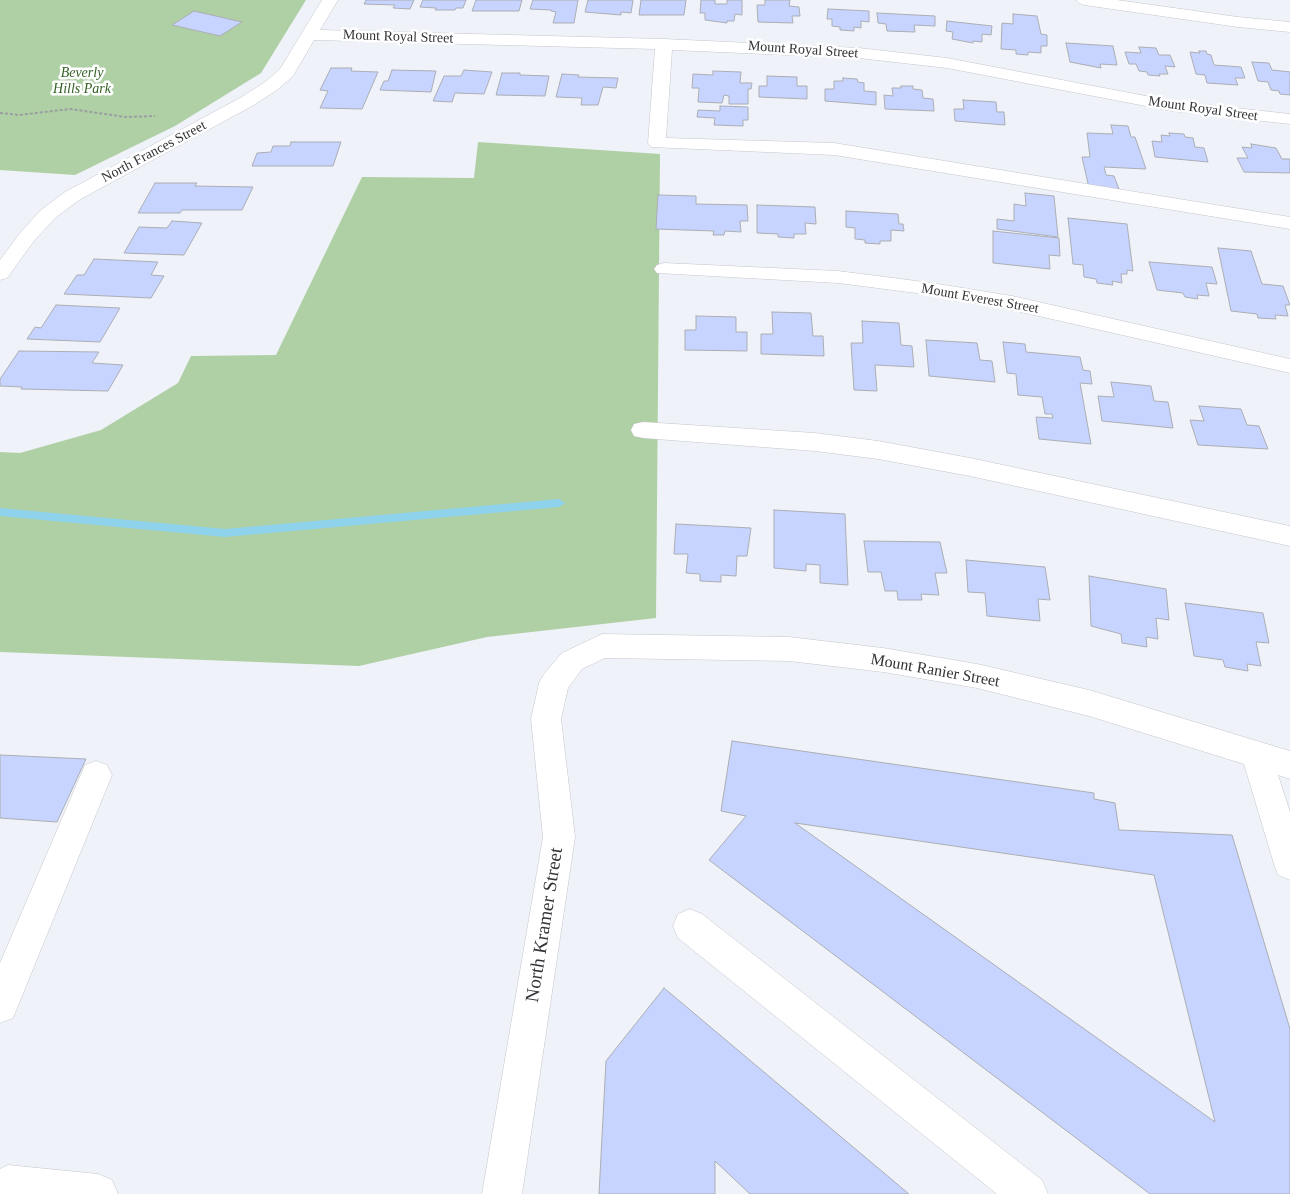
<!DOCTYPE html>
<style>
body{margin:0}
canvas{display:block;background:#eff2f8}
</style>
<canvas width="1290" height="1194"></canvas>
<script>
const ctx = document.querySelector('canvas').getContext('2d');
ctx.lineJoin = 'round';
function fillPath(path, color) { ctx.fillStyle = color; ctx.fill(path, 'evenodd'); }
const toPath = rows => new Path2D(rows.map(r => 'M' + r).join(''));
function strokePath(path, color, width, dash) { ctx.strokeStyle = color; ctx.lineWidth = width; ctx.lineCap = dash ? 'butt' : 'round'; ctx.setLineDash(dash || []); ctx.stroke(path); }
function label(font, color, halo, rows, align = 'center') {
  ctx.font = font + ' "Times New Roman",serif'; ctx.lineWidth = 5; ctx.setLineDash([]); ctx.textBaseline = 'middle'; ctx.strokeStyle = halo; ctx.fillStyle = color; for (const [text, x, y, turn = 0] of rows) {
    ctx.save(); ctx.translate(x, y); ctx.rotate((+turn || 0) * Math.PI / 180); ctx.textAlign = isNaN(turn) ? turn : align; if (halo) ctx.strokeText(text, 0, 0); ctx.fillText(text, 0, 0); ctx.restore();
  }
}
const green = toPath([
 [0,0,306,0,261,73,175,126,75,175,0,170],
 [478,142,660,154,656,618,487,637,359,666,0,652,0,452,20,453,101,430,178,383,191,356,276,355,362,177,474,178]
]);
const stream = toPath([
 [559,499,565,503,559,507,225,537,0,516,0,508,225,529,559,499]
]);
const building = toPath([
 [366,0,414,0,410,9,393,8,395,5,364,4,366,0],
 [423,0,466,0,463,8,456,8,455,10,435,10,436,8,420,7,423,0],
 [476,0,522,0,519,11,472,11,476,0],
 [533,0,578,0,574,23,553,23,556,12,551,11,551,10,530,9,533,0],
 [588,0,633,0,631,13,621,12,621,15,585,12,588,0],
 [641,0,686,0,684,15,639,15,641,0],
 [701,0,715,0,715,4,727,4,727,0,742,0,742,15,735,14,734,21,727,21,727,23,705,20,705,13,700,13,701,0],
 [765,0,790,0,789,6,799,7,800,16,792,16,793,23,758,22,757,5,765,5,765,0],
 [828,9,869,11,869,22,861,21,861,28,854,27,854,31,840,30,840,27,832,26,832,19,827,19,828,9],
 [194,11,242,22,220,36,172,25,194,11],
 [877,13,935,16,935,26,914,25,915,32,887,31,886,24,878,23,877,13],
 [1013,14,1037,16,1041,34,1047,35,1047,46,1041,46,1041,53,1028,52,1028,55,1016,54,1016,50,1001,49,1002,23,1013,24,1013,14],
 [947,21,992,26,991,35,982,34,982,42,973,41,973,43,952,39,953,32,946,31,947,21],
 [1066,43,1113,46,1117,65,1100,64,1101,68,1070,62,1066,43],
 [1139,47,1156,48,1159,55,1170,55,1175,67,1165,66,1168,74,1159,74,1160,76,1148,75,1147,72,1139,71,1136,64,1129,64,1125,52,1141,53,1139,47],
 [1199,51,1206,51,1207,54,1211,55,1214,65,1241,67,1245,78,1235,78,1238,85,1207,83,1205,75,1196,74,1190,52,1200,53,1199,51],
 [1252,62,1269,63,1272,70,1290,72,1290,95,1280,94,1279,91,1271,90,1268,82,1258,81,1252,62],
 [331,68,352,68,351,71,378,72,362,109,320,108,328,91,320,90,331,68],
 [392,70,436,71,431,92,380,90,384,81,388,81,392,70],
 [464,70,492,72,484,94,455,93,452,102,433,101,444,76,461,76,464,70],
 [713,71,741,72,740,83,752,83,751,89,748,89,748,104,729,104,729,96,724,95,722,103,698,102,699,88,692,88,693,74,713,75,713,71],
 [502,73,520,73,520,75,549,76,545,96,496,95,502,73],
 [562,74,579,75,578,77,618,78,616,88,603,87,598,105,581,105,582,98,556,97,562,74],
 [767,76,797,77,797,86,807,86,807,99,759,97,759,86,767,86,767,76],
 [843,78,857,79,858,82,864,83,864,91,876,92,876,105,825,101,825,89,834,89,834,81,843,81,843,78],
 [901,86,913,86,913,89,922,90,923,98,933,99,934,111,885,109,884,95,893,96,892,88,901,88,901,86],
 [963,100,996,102,997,112,1004,112,1005,125,955,121,954,109,964,109,963,100],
 [720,106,748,107,748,120,743,120,743,126,714,125,715,118,697,117,698,110,720,111,720,106],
 [1111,125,1128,126,1131,137,1135,137,1146,169,1104,167,1106,175,1114,176,1119,189,1089,188,1082,157,1090,157,1087,133,1113,134,1111,125],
 [1169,133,1184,134,1185,137,1193,138,1195,147,1204,148,1208,162,1155,157,1152,141,1162,142,1161,135,1170,136,1169,133],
 [291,142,341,142,333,166,252,166,257,153,271,152,273,146,290,146,291,142],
 [1251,144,1276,148,1282,159,1290,159,1290,173,1244,172,1237,158,1248,158,1242,147,1252,148,1251,144],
 [155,183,197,183,195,186,253,187,242,210,182,210,180,213,138,213,155,183],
 [1025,193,1054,196,1058,237,997,229,997,219,1014,221,1014,204,1026,206,1025,193],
 [658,195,696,196,696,204,747,205,748,221,740,221,741,232,725,231,724,235,713,235,714,231,656,229,658,195],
 [757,205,815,207,816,224,805,223,806,234,794,234,794,238,778,237,778,234,757,233,757,205],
 [846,211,898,214,899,224,903,224,904,231,891,230,891,241,880,241,880,244,865,243,865,240,855,239,855,228,846,227,846,211],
 [1068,218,1127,224,1133,271,1127,270,1127,274,1121,274,1122,283,1112,281,1113,285,1097,283,1096,279,1084,277,1083,265,1073,264,1068,218],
 [172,221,202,223,184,255,124,253,139,227,167,228,172,221],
 [993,231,1059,238,1060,256,1049,255,1050,269,993,263,993,231],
 [1218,248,1251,251,1262,284,1283,286,1290,305,1285,305,1288,316,1275,315,1276,319,1258,318,1257,314,1231,311,1218,248],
 [94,259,158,262,151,275,164,276,151,298,64,294,77,275,84,275,94,259],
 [1149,262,1212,267,1217,284,1206,283,1209,296,1197,295,1198,299,1185,297,1183,293,1157,290,1149,262],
 [56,305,120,308,100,342,27,339,35,327,41,328,56,305],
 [772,312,811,313,813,336,823,336,824,356,761,354,761,334,773,334,772,312],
 [696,316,736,317,736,332,747,332,747,351,685,350,685,330,696,330,696,316],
 [862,321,899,323,901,345,912,346,914,367,875,365,877,391,854,390,851,343,863,343,862,321],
 [926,340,977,343,980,360,992,361,995,382,929,376,926,340],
 [1003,342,1025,344,1026,352,1080,357,1083,370,1090,371,1092,384,1080,383,1091,444,1039,439,1036,417,1053,418,1052,414,1045,414,1042,397,1018,395,1016,374,1007,373,1003,342],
 [19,351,99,352,92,363,123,365,108,391,21,389,22,387,0,386,0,379,19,351],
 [1111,382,1151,386,1154,401,1168,402,1173,428,1102,421,1098,396,1114,397,1111,382],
 [1199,406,1241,409,1247,425,1259,426,1268,449,1198,445,1190,420,1204,421,1199,406],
 [774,510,845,514,848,585,820,583,820,565,806,564,806,571,774,568,774,510],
 [676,524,751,528,747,556,737,556,736,576,721,575,721,582,700,581,700,574,686,573,688,554,674,554,676,524],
 [864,541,940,542,947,573,935,573,939,595,921,594,922,600,898,600,897,591,885,591,881,572,868,572,864,541],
 [966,560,1045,567,1050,600,1038,599,1040,621,987,616,985,593,968,592,966,560],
 [1089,576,1166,589,1169,620,1156,618,1158,639,1146,637,1147,647,1122,643,1121,634,1091,626,1089,576],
 [1185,603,1263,613,1269,643,1256,642,1261,666,1247,664,1248,671,1225,667,1223,660,1194,656,1185,603],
 [732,741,1094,793,1094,799,1115,803,1119,830,1232,835,1290,1029,1290,1194,1150,1194,709,860,746,816,721,811,732,741],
 [795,823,1154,875,1215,1122,795,823],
 [0,755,86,759,57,822,0,818,0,755],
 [664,988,909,1194,750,1194,715,1161,715,1194,599,1194,606,1061,664,988]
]);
const path = toPath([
 [0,113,19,115,70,109,126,117,155,116]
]);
const minor = toPath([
 [322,0,338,0,320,30,664,39,859,48,947,58,1172,101,1290,114,1290,124,1172,111,947,68,859,58,672,50,666,138,834,143,1290,217,1290,229,834,155,651,147,648,143,655,49,314,40,293,76,277,90,252,106,79,200,55,218,34,241,7,278,0,280,0,260,20,233,41,210,65,192,240,98,265,82,280,69,322,0],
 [1076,0,1117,0,1238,17,1290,22,1290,32,1238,27,1084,5,1079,3,1076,0],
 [664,263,838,271,932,283,1012,296,1290,359,1290,373,1012,310,932,295,838,283,657,273,654,269,657,265,664,263],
 [643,422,815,433,878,441,970,458,1290,526,1290,546,970,476,878,459,815,451,643,438,634,436,631,430,634,424,643,422],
 [602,634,789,637,883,648,977,664,1089,690,1290,751,1290,779,1278,775,1290,812,1290,880,1278,875,1274,864,1244,764,1089,716,977,688,883,672,789,661,605,658,582,669,568,688,561,719,575,837,522,1194,482,1194,543,837,531,719,539,683,544,674,562,653,602,634],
 [96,761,107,765,112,775,13,1018,0,1023,0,963,85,765,96,761],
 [690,909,702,914,1042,1180,1048,1194,997,1194,678,938,673,926,678,914,690,909],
 [8,1165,98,1174,112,1180,118,1194,0,1194,0,1169,8,1165]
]);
const farStreetnames = [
 ["Mount Royal Street",398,37,2],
 ["Mount Royal Street",803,50,4],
 ["Mount Royal Street",1203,109,8],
 ["North Frances Street",154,152,-28],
 ["Mount Everest Street",980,299,10]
];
const farParknames = [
 ["Beverly",82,73],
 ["Hills Park",82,89]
];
const streetNames = [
 ["Mount Ranier Street",935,671,10]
];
const nearStreetnames = [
 ["North Kramer Street",545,925,-81]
];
fillPath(green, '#afd0a5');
fillPath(stream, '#8fd2ec');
fillPath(building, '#c6d4ff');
strokePath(building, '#acaeb4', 1);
strokePath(minor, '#c4c6cc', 1);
strokePath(path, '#9a9da1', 2, [3, 2]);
fillPath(minor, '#fff');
label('14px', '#333437', '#fff', farStreetnames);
label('italic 14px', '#336223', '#fff', farParknames);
label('16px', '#333437', '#fff', streetNames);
label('19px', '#333437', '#fff', nearStreetnames);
</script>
